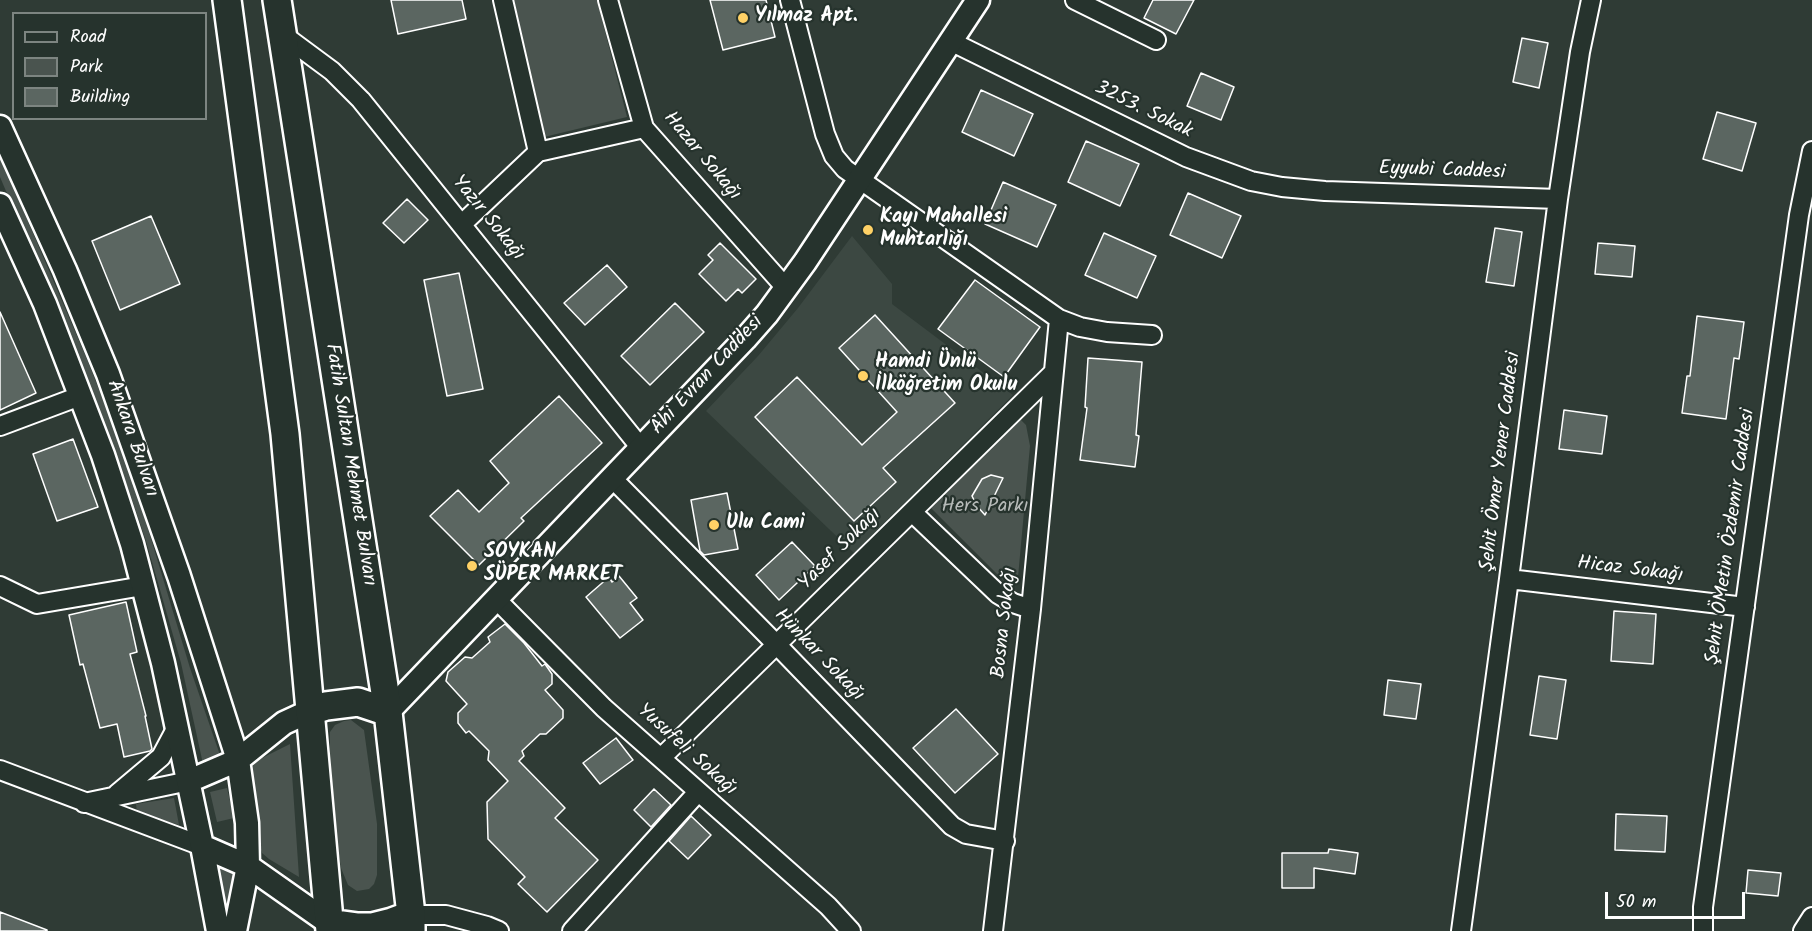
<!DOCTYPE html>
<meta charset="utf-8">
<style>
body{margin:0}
#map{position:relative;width:1812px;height:931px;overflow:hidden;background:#2f3b35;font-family:Kalam,sans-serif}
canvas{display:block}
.legend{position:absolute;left:12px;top:12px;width:195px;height:108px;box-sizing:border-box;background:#26332d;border:2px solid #7d8581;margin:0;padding:8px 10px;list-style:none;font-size:18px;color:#fff}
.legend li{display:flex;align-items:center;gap:12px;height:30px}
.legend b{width:30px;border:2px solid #7d8581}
.scale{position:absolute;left:1605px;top:892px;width:140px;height:27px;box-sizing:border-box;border:3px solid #fff;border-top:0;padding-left:8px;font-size:18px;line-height:21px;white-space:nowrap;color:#fff;-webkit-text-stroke:4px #26332d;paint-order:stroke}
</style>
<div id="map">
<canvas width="1812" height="931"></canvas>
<ul class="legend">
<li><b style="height:8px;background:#26332d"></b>Road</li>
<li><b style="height:16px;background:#4a544f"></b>Park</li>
<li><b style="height:16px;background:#5b6661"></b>Building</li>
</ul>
<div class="scale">50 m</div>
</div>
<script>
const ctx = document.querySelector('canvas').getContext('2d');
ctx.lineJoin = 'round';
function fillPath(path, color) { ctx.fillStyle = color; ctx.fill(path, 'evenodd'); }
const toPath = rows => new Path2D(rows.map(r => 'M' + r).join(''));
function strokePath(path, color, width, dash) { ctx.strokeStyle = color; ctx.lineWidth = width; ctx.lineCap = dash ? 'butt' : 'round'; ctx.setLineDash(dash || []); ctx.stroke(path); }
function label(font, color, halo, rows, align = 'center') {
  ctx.font = font + ' Kalam,sans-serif'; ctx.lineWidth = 4.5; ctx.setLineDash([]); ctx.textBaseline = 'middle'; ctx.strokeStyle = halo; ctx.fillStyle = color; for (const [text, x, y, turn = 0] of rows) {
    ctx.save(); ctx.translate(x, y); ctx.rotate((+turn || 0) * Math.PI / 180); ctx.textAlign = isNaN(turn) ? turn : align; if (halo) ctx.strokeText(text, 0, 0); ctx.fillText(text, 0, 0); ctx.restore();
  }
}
const built = toPath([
 [852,236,892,284,892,304,1013,395,854,553,706,411,758,356,798,308]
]);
const green = toPath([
 [514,0,597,0,627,117,544,137],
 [0,156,89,364,115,431,136,489,190,668,221,758,203,764,181,663,146,541,128,488,73,349,0,177],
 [1020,419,1026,425,1030,446,1018,577,1015,581,1011,583,1005,582,931,508],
 [351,720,364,730,377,824,377,875,374,884,369,889,357,891,348,885,341,868,335,831,330,753,330,732,335,725,344,721],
 [290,744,299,877,269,859,262,853,260,847,248,769,250,764],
 [227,788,234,818,217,822,210,792],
 [174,798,179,825,137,812,136,804],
 [225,866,236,877,231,911,224,913,218,867]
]);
const building = toPath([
 [391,0,462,0,466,19,398,34,391,0],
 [710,0,766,0,775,37,723,50,710,0],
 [1153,0,1194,0,1176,34,1144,18,1153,0],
 [1522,38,1548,43,1539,88,1513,82,1522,38],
 [1201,73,1234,87,1221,120,1187,106,1201,73],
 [981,90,1033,114,1014,156,962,132,981,90],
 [1717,112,1756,123,1742,171,1703,159,1717,112],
 [1086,141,1139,164,1120,206,1068,182,1086,141],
 [1003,182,1056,205,1037,247,985,224,1003,182],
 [1188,193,1241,216,1222,258,1170,235,1188,193],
 [407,199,428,220,404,243,383,223,407,199],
 [151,216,180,284,120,310,92,241,151,216],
 [1495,228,1522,232,1514,286,1486,282,1495,228],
 [1104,233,1156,256,1137,298,1085,275,1104,233],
 [720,243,756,279,742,293,738,289,726,301,699,274,713,260,708,255,720,243],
 [1598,243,1635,246,1632,277,1595,274,1598,243],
 [607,265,627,287,585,325,564,303,607,265],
 [459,273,483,389,447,396,424,280,459,273],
 [975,280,1040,327,1004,377,938,329,975,280],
 [675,303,704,332,650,385,621,356,675,303],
 [0,312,36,393,0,410,0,312],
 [875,315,955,403,883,468,896,482,854,521,755,417,797,377,862,445,897,412,839,348,875,315],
 [1697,316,1744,322,1739,359,1734,358,1726,419,1682,413,1687,376,1690,376,1697,316],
 [1088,358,1142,362,1136,435,1139,436,1135,467,1080,460,1087,408,1085,407,1088,358],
 [559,396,602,443,521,518,524,521,479,565,430,516,458,490,479,512,509,483,490,461,559,396],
 [1564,410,1607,416,1602,454,1559,449,1564,410],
 [73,439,98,507,57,521,33,454,73,439],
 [991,475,1003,478,985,515,977,506,972,496,982,479,991,475],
 [727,493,738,549,704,555,700,551,691,500,727,493],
 [792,542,815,566,779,600,756,575,792,542],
 [619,576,637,598,630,603,643,620,620,638,586,597,609,577,612,582,619,576],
 [126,602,137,652,130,654,146,716,145,716,152,749,150,751,124,757,117,724,100,728,83,664,80,665,69,615,126,602],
 [1614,611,1656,614,1653,664,1611,661,1614,611],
 [505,624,524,643,542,666,545,664,552,674,552,684,545,690,563,710,563,718,546,734,540,734,522,751,524,756,519,761,565,808,555,818,598,860,547,912,518,884,525,877,488,839,487,802,508,781,488,760,489,751,469,731,466,733,458,723,458,713,467,704,446,681,448,672,465,657,472,658,490,642,488,637,505,624],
 [1539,676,1566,680,1557,739,1530,735,1539,676],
 [1388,680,1421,684,1416,719,1384,715,1388,680],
 [956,709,998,754,955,793,913,748,956,709],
 [616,738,633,760,600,784,583,763,616,738],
 [654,789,671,805,651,827,634,810,654,789],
 [1616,814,1667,816,1665,852,1615,850,1616,814],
 [691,816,711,835,688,859,669,841,691,816],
 [1329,849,1358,853,1355,874,1314,868,1314,888,1282,888,1282,853,1328,853,1329,849],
 [1748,870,1781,873,1778,896,1746,893,1748,870],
 [0,912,47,930,47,931,0,931,0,912]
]);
const minor = toPath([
 [503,0,538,152],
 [608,0,644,128,786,288],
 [790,0,825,134,834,156,845,169,1059,319,1080,327,1107,332,1152,335],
 [1075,0,1156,40],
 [282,34,332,71,361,100,641,448],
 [950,41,1186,157,1251,181,1282,187,1325,191,1558,199],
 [462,224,538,152,644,128],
 [0,426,80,396],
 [612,478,777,645,952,826,966,834,1005,841],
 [912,512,998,594,1013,603,1031,609],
 [1509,579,1745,607],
 [0,586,37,604,143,586],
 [496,599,604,708,828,906,851,931],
 [661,758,1053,373],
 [0,770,202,846],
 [117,794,161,757,177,727],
 [84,803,189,781],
 [411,915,446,915,487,926,499,931],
 [572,931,698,792],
 [993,931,1031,609,1059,319],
 [1461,931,1509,579,1558,199,1580,52,1591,0],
 [1703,931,1703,907,1799,215,1812,151],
 [1803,931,1812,917]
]);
const major = toPath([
 [0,127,65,270,108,374,179,576,238,760,247,823,248,866,235,931],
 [0,205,45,304,103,455,132,544,163,663,202,846,248,866,329,923],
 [388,712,745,339,767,314,805,262,978,0],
 [189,781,238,760,284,723,310,711],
 [202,846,218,931]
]);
const highway = toPath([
 [227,0,285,434,330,931],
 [277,0,388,712,411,915,411,931],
 [310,711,326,706,358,702,388,712],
 [329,923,358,927,372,927,392,922,411,915]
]);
const markers = [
 [743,18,6,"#ffd166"],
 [868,230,6,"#ffd166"],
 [863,376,6,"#ffd166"],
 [714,525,6,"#ffd166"],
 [472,566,6,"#ffd166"]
];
const poiNames = [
 ["Yılmaz Apt.",755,18],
 ["Kayı Mahallesi",880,219],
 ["Muhtarlığı",880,242],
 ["Hamdi Ünlü",875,364],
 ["İlköğretim Okulu",875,387],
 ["Ulu Cami",726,525],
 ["SOYKAN",484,554],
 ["SÜPER MARKET",484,577]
];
const streetNames = [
 ["3253. Sokak",1143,111,26],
 ["Hazar Sokağı",701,157,50],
 ["Eyyubi Caddesi",1442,172,2],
 ["Yazır Sokağı",487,219,51],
 ["Ahi Evran Caddesi",708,376,-47],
 ["Ankara Bulvarı",131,439,71],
 ["Şehit Ömer Yener Caddesi",1502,462,-83],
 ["Fatih Sultan Mehmet Bulvarı",349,465,81],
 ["Şehit ÖMetin Özdemir Caddesi",1732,537,-82],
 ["Yasef Sokağı",841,550,-45],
 ["Hicaz Sokağı",1630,571,7],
 ["Bosna Sokağı",1006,623,-84],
 ["Hünkar Sokağı",818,656,46],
 ["Yusufeli Sokağı",686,751,42]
];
const parkNames = [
 ["Hers Parkı",985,508]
];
fillPath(built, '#3c4842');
fillPath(green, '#4a544f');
fillPath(building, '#5b6661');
strokePath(building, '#fff', 1.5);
strokePath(minor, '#fff', 22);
strokePath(major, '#fff', 27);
strokePath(highway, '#fff', 32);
strokePath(minor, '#26332d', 18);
strokePath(major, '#26332d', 22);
strokePath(highway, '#26332d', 27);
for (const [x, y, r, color] of markers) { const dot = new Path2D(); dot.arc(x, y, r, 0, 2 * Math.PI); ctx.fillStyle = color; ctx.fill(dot); strokePath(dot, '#26332d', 2); }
label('bold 20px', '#fff', '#26332d', poiNames, 'left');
label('20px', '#fff', '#26332d', streetNames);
label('20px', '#b7bbb9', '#26332d', parkNames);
</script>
